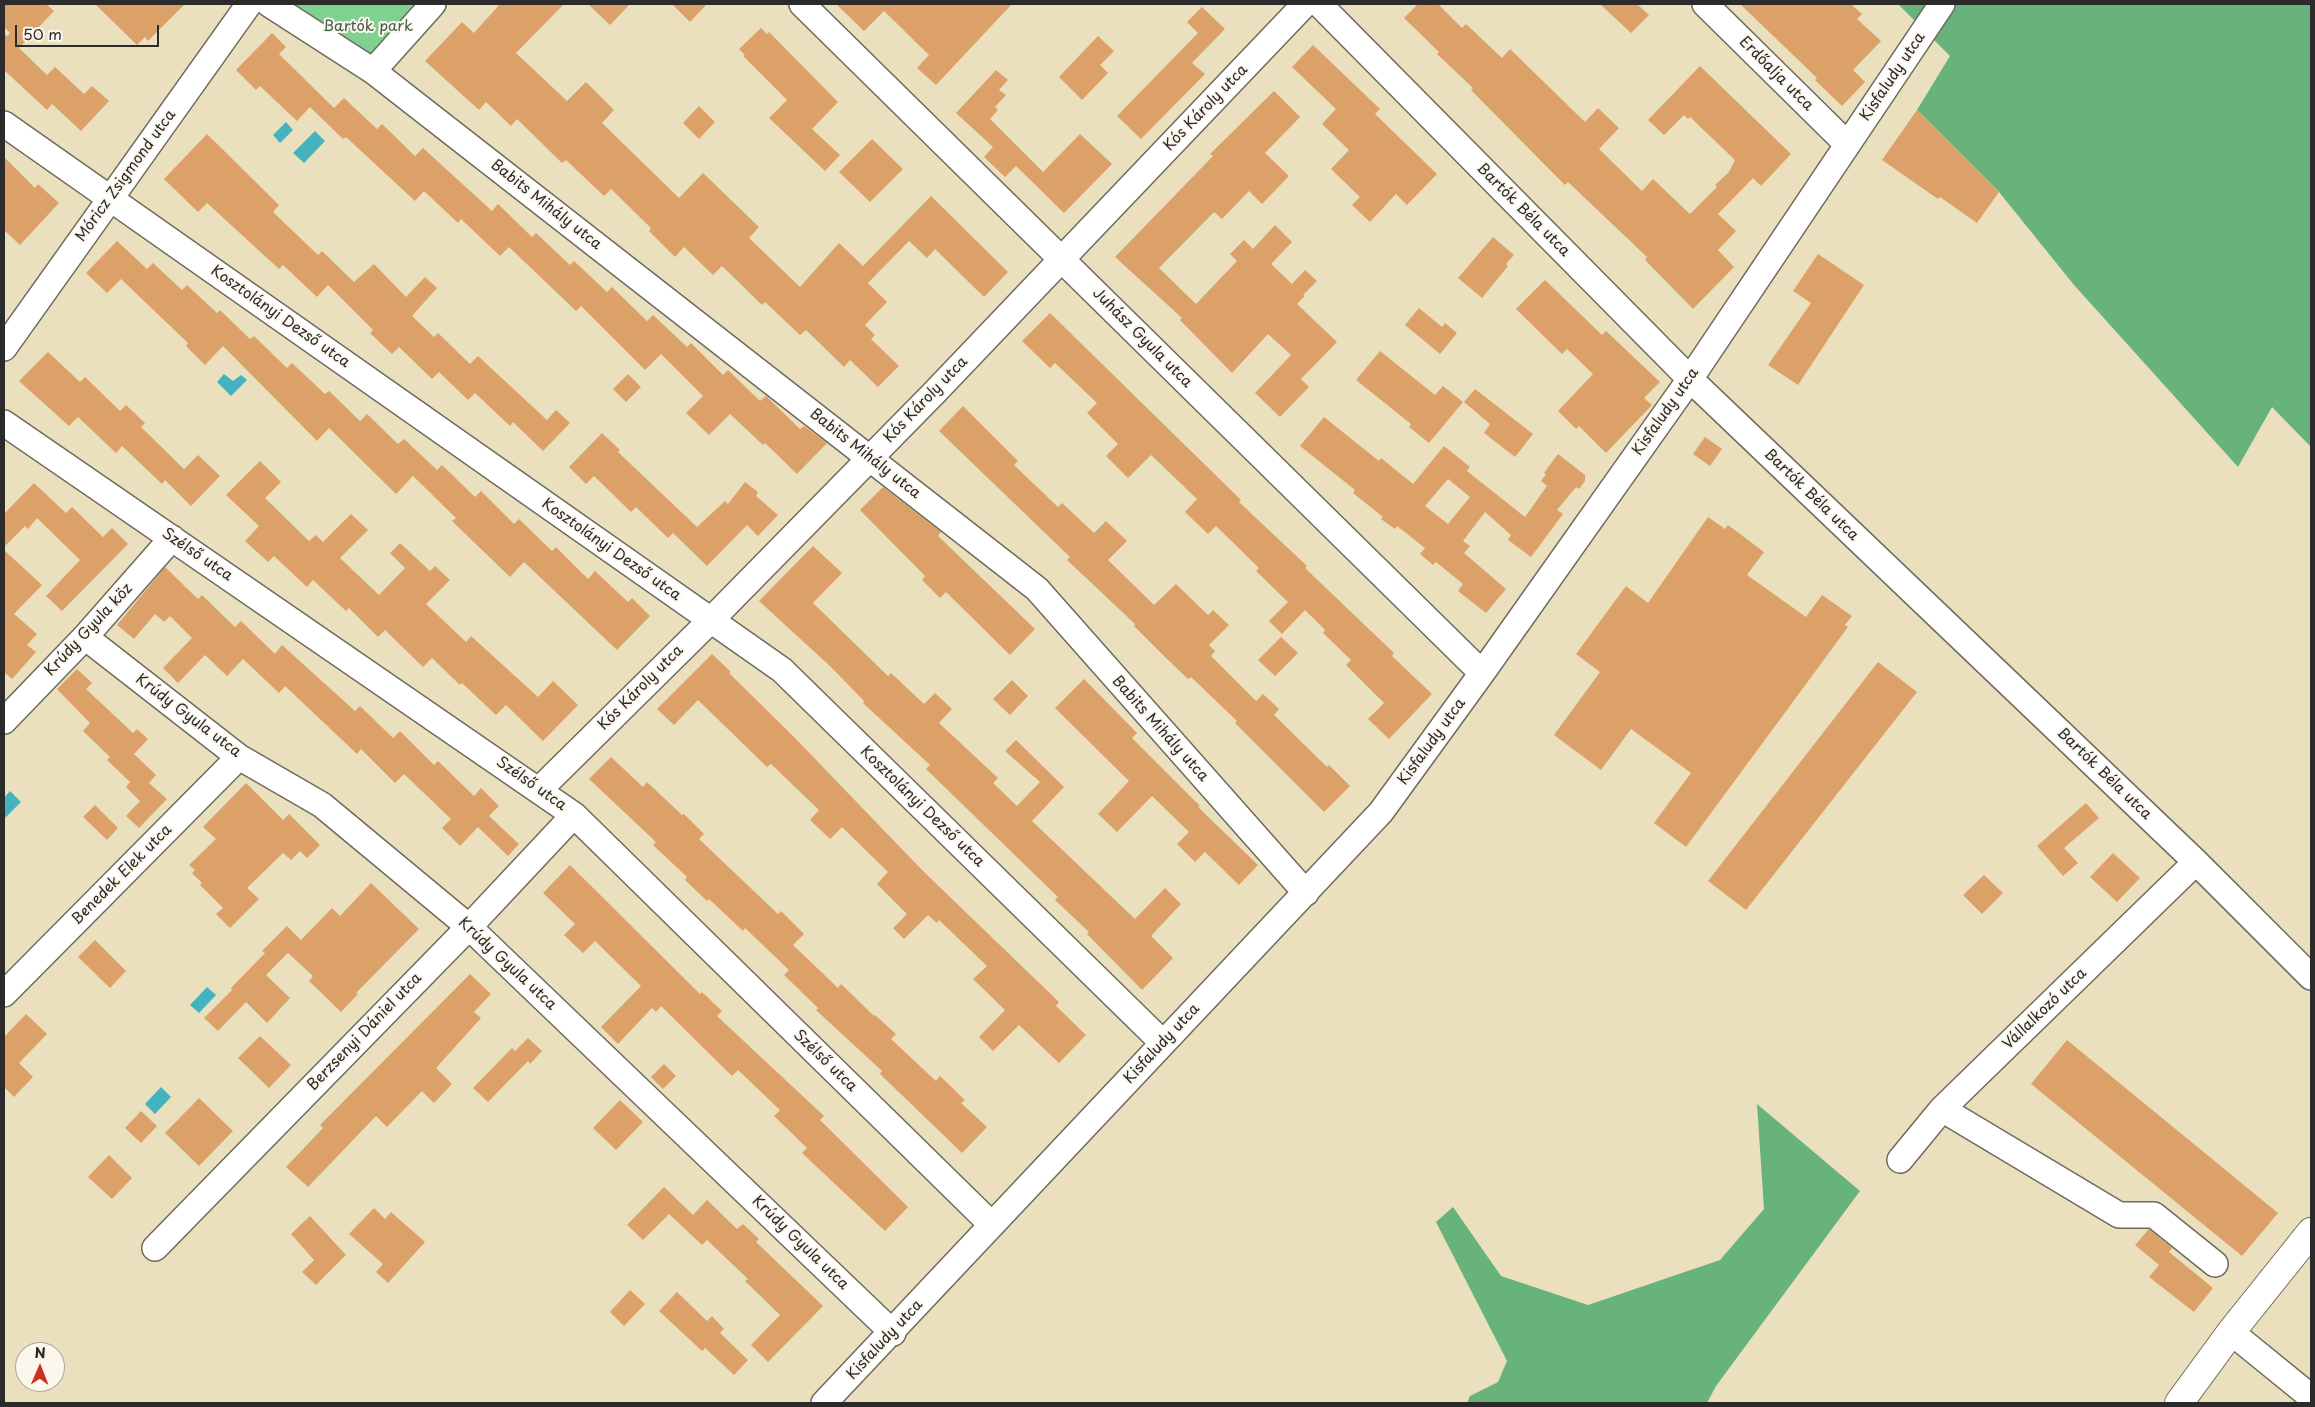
<!DOCTYPE html>
<meta charset="utf-8">
<style>
body{margin:0}
#map{position:relative;width:2315px;height:1407px;overflow:hidden;background:#eae0bd;font-family:"Playpen Sans",sans-serif}
canvas{display:block}
.frame{position:absolute;inset:0;border:5px solid #2b2b2b;pointer-events:none}
.north{position:absolute;left:15px;top:1342px;width:50px;height:50px;box-sizing:border-box;background:#fbf7ec;border:1px solid #a8a59f;border-radius:50%;rotate:1deg;font-size:14px;font-weight:700;line-height:20px;text-align:center;color:#2b2b2b}
.north::after{content:'';display:block;margin:auto;width:18px;height:22px;background:#c8321e;clip-path:polygon(50% 0,100% 100%,50% 72%,0 100%)}
.scale{position:absolute;left:15px;top:25px;width:144px;height:22px;box-sizing:border-box;border:2px solid #2b2b2b;border-top:0;padding-left:6px;font-size:15px;line-height:18px;white-space:nowrap;color:#2b2b2b;-webkit-text-stroke:4px #fbf7ec;paint-order:stroke}
</style>
<div id="map">
<canvas width="2315" height="1407"></canvas>
<div class="frame"></div>
<div class="north">N</div>
<div class="scale">50 m</div>
</div>
<script>
const ctx = document.querySelector('canvas').getContext('2d');
ctx.lineJoin = 'round';
function fillPath(path, color) { ctx.fillStyle = color; ctx.fill(path, 'evenodd'); }
const toPath = rows => new Path2D(rows.map(r => 'M' + r).join(''));
function strokePath(path, color, width, dash) { ctx.strokeStyle = color; ctx.lineWidth = width; ctx.lineCap = dash ? 'butt' : 'round'; ctx.setLineDash(dash || []); ctx.stroke(path); }
function label(font, color, halo, rows, align = 'center') {
  ctx.font = font + ' "Playpen Sans",sans-serif'; ctx.lineWidth = 4; ctx.setLineDash([]); ctx.textBaseline = 'middle'; ctx.strokeStyle = halo; ctx.fillStyle = color; for (const [text, x, y, turn = 0] of rows) {
    ctx.save(); ctx.translate(x, y); ctx.rotate((+turn || 0) * Math.PI / 180); ctx.textAlign = isNaN(turn) ? turn : align; if (halo) ctx.strokeText(text, 0, 0); ctx.fillText(text, 0, 0); ctx.restore();
  }
}
const green = toPath([
 [289,4,422,4,372,58]
]);
const forest = toPath([
 [1898,4,2311,4,2311,447,2272,407,2238,467,2074,285,1999,192,1917,110,1950,56],
 [1757,1104,1860,1191,1716,1386,1707,1403,1467,1403,1470,1396,1498,1382,1507,1361,1436,1222,1453,1207,1501,1276,1588,1305,1720,1260,1764,1209]
]);
const water = toPath([
 [286,122,293,130,280,143,273,135],
 [315,131,325,141,304,163,293,153],
 [224,374,233,381,241,375,247,380,231,396,217,382],
 [10,791,21,802,4,819,4,798],
 [207,987,216,995,199,1013,190,1005],
 [161,1087,171,1097,155,1114,145,1104]
]);
const building = toPath([
 [4,4,46,4,54,11,19,48,47,75,55,67,84,94,92,86,109,101,81,131,52,104,47,110,4,70,4,33,7,36,10,33,4,27],
 [95,4,185,4,148,41,145,37,137,45],
 [500,4,564,4,516,53,567,101,586,82,614,110,602,123,679,198,703,173,759,227,749,238,800,287,839,243,863,266,931,196,1008,272,984,297,935,249,927,258,909,241,868,283,887,302,865,325,875,335,871,339,899,366,878,387,850,360,844,367,806,330,800,335,765,302,762,305,722,266,713,275,684,247,675,257,649,231,651,228,611,189,604,196,566,160,562,163,517,119,511,126,486,102,479,110,425,61,462,22,474,33],
 [588,4,630,4,610,25],
 [672,4,707,4,690,22],
 [836,4,1012,4,936,85,917,68,929,55,884,11,864,31],
 [1418,4,1438,4,1462,28,1466,24,1502,58,1510,49,1585,122,1598,108,1619,128,1599,149,1642,191,1653,179,1690,214,1717,187,1715,185,1729,172,1735,160,1690,117,1688,119,1684,115,1664,135,1648,120,1700,66,1791,154,1761,186,1753,178,1718,214,1736,231,1718,250,1734,267,1693,309,1645,260,1647,257,1568,182,1565,185,1544,164,1471,90,1473,88,1437,54,1439,52,1404,18],
 [1600,4,1637,4,1649,15,1631,33],
 [1740,4,1851,4,1862,14,1857,19,1881,41,1853,70,1865,82,1842,106,1815,80,1817,78],
 [1202,7,1225,29,1192,63,1205,74,1141,139,1117,116,1198,33,1187,22],
 [761,28,767,34,769,32,838,102,812,129,840,155,825,171,769,118,787,100,743,56,745,55,739,49],
 [272,33,286,47,279,54,334,108,344,98,377,129,382,124,415,156,423,148,492,211,498,204,532,237,536,233,570,265,574,261,607,292,612,287,647,321,653,315,687,347,691,343,723,375,728,370,760,401,766,396,800,429,804,426,827,443,797,474,765,443,763,445,730,414,709,435,686,413,703,396,661,354,645,370,581,306,576,311,509,247,500,256,461,219,458,223,424,191,415,201,346,137,343,139,310,107,297,121,260,86,256,90,236,70],
 [1098,36,1114,51,1100,65,1108,73,1082,100,1059,77],
 [1313,45,1380,109,1375,114,1437,174,1407,205,1396,194,1370,222,1352,205,1360,197,1331,169,1349,150,1322,124,1336,109,1292,67],
 [996,70,1008,80,999,90,1006,95,995,107,998,110,990,119,1043,172,1080,134,1112,164,1064,213,1016,166,1005,177,984,157,993,147,956,113],
 [1274,91,1300,117,1265,153,1289,176,1262,204,1249,191,1222,219,1214,212,1159,268,1196,304,1237,261,1230,254,1244,240,1253,249,1275,225,1292,242,1271,264,1292,284,1305,270,1317,281,1303,295,1305,296,1297,304,1337,342,1301,379,1309,387,1280,417,1255,393,1291,355,1268,334,1232,373,1180,320,1182,318,1115,257,1213,156,1210,154],
 [699,106,715,122,699,139,683,123],
 [1917,110,1999,192,1977,223,1940,197,1938,199,1882,160],
 [207,134,279,205,273,212,318,255,322,251,354,282,374,264,406,297,425,277,437,288,412,316,434,337,438,333,470,364,478,356,547,420,556,410,570,423,543,451,513,422,510,426,475,393,468,400,439,372,432,379,399,347,392,354,370,333,373,330,328,285,317,297,283,265,279,269,207,203,198,212,164,179],
 [872,139,903,169,870,202,839,172],
 [4,157,35,188,38,184,59,203,20,245,4,230],
 [1493,237,1514,255,1506,264,1508,266,1482,298,1458,278],
 [117,241,147,269,153,263,182,290,187,285,217,313,220,310,250,339,254,336,287,368,292,363,325,394,329,391,360,421,367,414,398,444,404,439,437,470,442,465,475,497,481,491,514,524,519,519,552,551,556,547,588,579,595,571,628,602,632,598,650,616,617,650,524,562,510,577,452,521,456,518,413,476,396,494,329,428,317,441,223,346,205,365,186,346,188,343,121,279,107,293,86,273],
 [1818,254,1864,285,1798,385,1768,365,1811,303,1793,291],
 [1545,280,1602,335,1606,331,1660,382,1644,398,1652,405,1606,453,1579,426,1576,429,1558,411,1593,374,1567,349,1562,354,1516,309],
 [1419,308,1442,327,1445,323,1457,333,1440,354,1405,325],
 [1050,313,1241,500,1239,502,1307,566,1305,568,1394,653,1392,656,1432,694,1389,739,1368,719,1384,703,1346,665,1351,660,1323,633,1325,630,1305,610,1282,634,1269,621,1288,602,1256,571,1259,568,1216,526,1208,534,1185,512,1197,499,1151,455,1128,478,1106,456,1118,444,1087,413,1097,403,1055,363,1050,368,1022,341],
 [1380,351,1435,395,1443,386,1463,402,1429,443,1409,427,1411,424,1356,380],
 [48,352,80,382,85,377,120,411,126,405,145,423,141,427,184,469,198,455,220,476,191,506,165,480,162,484,122,446,116,453,78,417,69,426,19,381],
 [628,374,641,387,626,402,613,389],
 [1475,389,1533,434,1515,457,1484,433,1490,424,1464,402],
 [963,406,1018,461,1014,465,1058,507,1062,503,1094,533,1106,521,1127,541,1108,560,1154,605,1176,584,1208,615,1213,610,1229,625,1209,645,1215,651,1211,656,1256,701,1263,694,1279,709,1274,715,1327,767,1329,765,1350,786,1324,812,1235,723,1237,721,1191,677,1188,679,1166,658,1134,626,1135,624,1067,560,1070,557,939,431],
 [1324,417,1379,461,1381,458,1413,484,1444,446,1470,467,1467,471,1525,517,1547,486,1541,481,1546,474,1544,473,1558,454,1585,475,1585,481,1579,489,1576,487,1557,510,1563,514,1531,557,1508,540,1511,535,1485,512,1463,541,1470,546,1464,553,1506,589,1486,613,1458,591,1463,584,1436,562,1433,565,1420,554,1425,548,1397,526,1395,529,1381,519,1383,517,1353,493,1355,490,1300,446],
 [1448,479,1470,497,1448,524,1425,506],
 [602,433,620,450,618,452,697,527,725,501,728,504,745,482,758,492,756,496,778,515,758,536,747,525,707,566,673,533,668,538,636,507,631,512,594,476,586,484,569,467],
 [1705,437,1722,449,1710,466,1693,454],
 [260,461,281,482,265,498,309,541,316,535,323,542,351,514,368,530,340,558,379,595,405,568,390,553,400,543,430,571,435,566,450,580,426,604,466,642,471,636,538,697,553,681,578,705,543,741,506,705,496,715,462,683,460,685,432,658,423,667,385,630,378,637,349,608,346,611,313,580,307,587,274,556,268,562,245,541,259,526,226,495],
 [34,483,66,513,72,507,103,537,112,528,128,544,62,611,46,596,80,560,37,518,28,529,25,526,4,547,4,514],
 [883,487,941,532,938,536,1035,629,1010,655,946,592,940,598,922,580,925,576,860,510],
 [1708,517,1725,529,1728,525,1764,552,1747,575,1806,617,1822,595,1852,616,1845,625,1848,627,1686,847,1654,823,1691,773,1631,729,1601,770,1554,735,1600,672,1576,654,1626,586,1648,603],
 [813,546,842,573,813,603,888,676,891,673,924,704,935,693,952,709,939,723,998,778,993,783,1017,806,1040,782,1005,751,1016,740,1064,787,1032,821,1135,919,1165,888,1181,904,1151,936,1173,958,1142,990,1087,934,1089,932,1055,900,1058,897,926,769,930,765,863,703,864,701,831,667,759,601],
 [4,550,42,585,14,614,37,634,27,645,36,652,12,679,4,672],
 [165,567,198,599,202,595,235,627,241,621,275,654,282,645,355,711,360,706,393,738,400,731,434,765,438,761,474,796,481,788,499,806,489,816,519,844,508,856,478,827,460,846,442,828,451,819,404,774,395,783,361,749,357,754,285,686,279,693,243,659,227,676,205,655,178,683,163,668,192,638,170,616,164,622,155,614,134,639,117,625],
 [1281,637,1298,653,1275,676,1258,660],
 [712,654,731,672,729,673,795,738,923,871,1059,1002,1056,1006,1086,1035,1059,1063,1019,1025,993,1051,979,1037,1005,1010,973,979,987,966,939,920,937,923,928,915,904,939,893,928,907,914,877,884,888,872,842,827,830,839,810,820,819,810,771,764,767,767,698,700,674,725,657,709],
 [1878,662,1917,692,1746,910,1708,881],
 [77,669,92,683,86,689,133,733,137,729,148,739,134,754,156,775,149,783,167,799,139,828,126,816,140,801,126,787,130,782,107,760,110,757,83,731,90,723,57,689],
 [1084,679,1137,733,1132,738,1200,806,1198,807,1258,865,1239,885,1205,852,1195,862,1177,844,1189,832,1152,796,1117,832,1098,814,1129,781,1055,708],
 [1012,680,1028,696,1010,715,993,699],
 [611,757,643,787,647,782,682,815,684,814,704,834,699,839,778,914,781,911,804,934,793,945,838,988,841,984,874,1016,875,1015,896,1034,891,1039,936,1081,940,1076,965,1100,961,1103,987,1127,962,1153,880,1074,882,1071,816,1010,818,1008,784,975,789,970,745,928,743,931,709,899,707,901,685,880,687,877,653,845,656,842,589,779],
 [246,783,283,820,289,814,320,845,307,858,300,851,291,860,283,853,247,888,259,899,230,928,216,914,223,908,200,885,202,883,192,873,195,870,189,865,216,839,203,827],
 [2086,803,2099,818,2064,848,2078,863,2063,876,2037,846],
 [95,805,118,828,107,840,83,817],
 [2113,853,2140,878,2117,902,2090,877],
 [570,865,700,994,702,992,722,1011,717,1016,824,1116,820,1120,908,1207,885,1231,802,1153,807,1148,774,1116,780,1110,738,1070,732,1076,661,1006,656,1012,652,1008,618,1044,601,1027,641,986,595,941,583,953,564,935,575,924,543,893],
 [1984,875,2003,893,1982,914,1963,895],
 [371,883,419,929,356,993,358,994,341,1012,309,981,313,976,288,953,266,975,290,998,267,1023,246,1002,218,1031,204,1018,232,990,231,988,265,953,262,951,287,926,301,940,332,908,340,916],
 [95,940,126,971,110,988,78,957],
 [470,974,491,994,474,1012,481,1018,436,1068,452,1084,434,1103,422,1091,387,1127,376,1116,308,1187,286,1167,323,1128,320,1125],
 [26,1014,47,1034,19,1063,33,1077,14,1097,4,1087,4,1037],
 [260,1036,291,1065,269,1088,238,1058],
 [528,1038,542,1051,530,1064,528,1061,488,1102,473,1088,512,1048,515,1051],
 [2067,1040,2278,1213,2242,1256,2031,1084],
 [664,1064,676,1076,663,1089,651,1077],
 [199,1098,233,1131,199,1166,165,1133],
 [620,1100,643,1122,616,1150,593,1128],
 [141,1111,157,1126,141,1143,125,1128],
 [109,1155,132,1178,112,1199,88,1177],
 [664,1187,693,1215,707,1200,737,1229,743,1224,759,1239,756,1242,823,1306,768,1362,751,1345,780,1315,745,1281,748,1279,707,1240,702,1245,669,1214,643,1240,627,1225],
 [374,1208,385,1219,391,1212,425,1242,388,1283,376,1272,383,1264,349,1234],
 [310,1216,346,1255,316,1285,302,1272,314,1260,291,1234],
 [2149,1229,2172,1248,2169,1252,2213,1288,2194,1312,2149,1277,2159,1265,2135,1245],
 [630,1290,645,1304,624,1326,610,1312],
 [677,1292,707,1321,712,1316,724,1329,720,1333,748,1360,734,1375,705,1348,702,1351,659,1311]
]);
const minor = toPath([
 [269,4,373,71,1037,589,1306,893],
 [802,4,1482,673],
 [1319,4,1690,379,2196,862,2311,977],
 [1705,4,1847,144],
 [373,71,433,4],
 [4,124,782,670,1163,1043],
 [4,348,249,4],
 [4,423,574,815,992,1225],
 [85,637,239,757,322,805,469,927,893,1333],
 [4,721,85,637,172,538],
 [540,789,711,620,935,392,1305,4],
 [4,994,239,757],
 [1942,1109,2119,1215,2154,1215,2215,1264],
 [1900,1160,1942,1109,2196,862],
 [155,1248,469,927,574,815],
 [2231,1332,2311,1397],
 [824,1403,1381,812,1482,673,1690,379,1942,4]
]);
const major = toPath([
 [2179,1403,2231,1332,2311,1232]
]);
const parkNames = [
 ["Bartók park",368,27]
];
const streetNames = [
 ["Erdőalja utca",1776,74,45],
 ["Kisfaludy utca",1893,77,-56],
 ["Kós Károly utca",1206,108,-46],
 ["Móricz Zsigmond utca",126,176,-54],
 ["Babits Mihály utca",546,205,38],
 ["Bartók Béla utca",1523,210,45],
 ["Kosztolányi Dezső utca",280,317,35],
 ["Juhász Gyula utca",1142,338,45],
 ["Kós Károly utca",926,400,-46],
 ["Kisfaludy utca",1666,412,-55],
 ["Babits Mihály utca",865,454,38],
 ["Bartók Béla utca",1811,495,44],
 ["Kosztolányi Dezső utca",611,550,35],
 ["Szélső utca",197,555,34],
 ["Krúdy Gyula köz",89,630,-47],
 ["Kós Károly utca",641,688,-45],
 ["Krúdy Gyula utca",188,716,37],
 ["Babits Mihály utca",1160,729,48],
 ["Kisfaludy utca",1432,742,-54],
 ["Bartók Béla utca",2104,774,44],
 ["Szélső utca",531,784,35],
 ["Kosztolányi Dezső utca",922,807,44],
 ["Benedek Elek utca",122,875,-45],
 ["Krúdy Gyula utca",507,964,43],
 ["Vállalkozó utca",2045,1009,-44],
 ["Berzsenyi Dániel utca",365,1032,-46],
 ["Kisfaludy utca",1162,1044,-47],
 ["Szélső utca",825,1061,44],
 ["Krúdy Gyula utca",800,1243,44],
 ["Kisfaludy utca",885,1340,-47]
];
fillPath(green, '#80d191');
fillPath(forest, '#68b37b');
fillPath(water, '#44b2bf');
fillPath(building, '#dca168');
strokePath(minor, '#6e6a5e', 28);
strokePath(major, '#6e6a5e', 30);
strokePath(minor, '#fff', 25);
strokePath(major, '#fff', 28);
label('15px', '#445d4a', '#fbf7ec', parkNames);
label('15px', '#2b2b2b', '#fbf7ec', streetNames);
</script>
